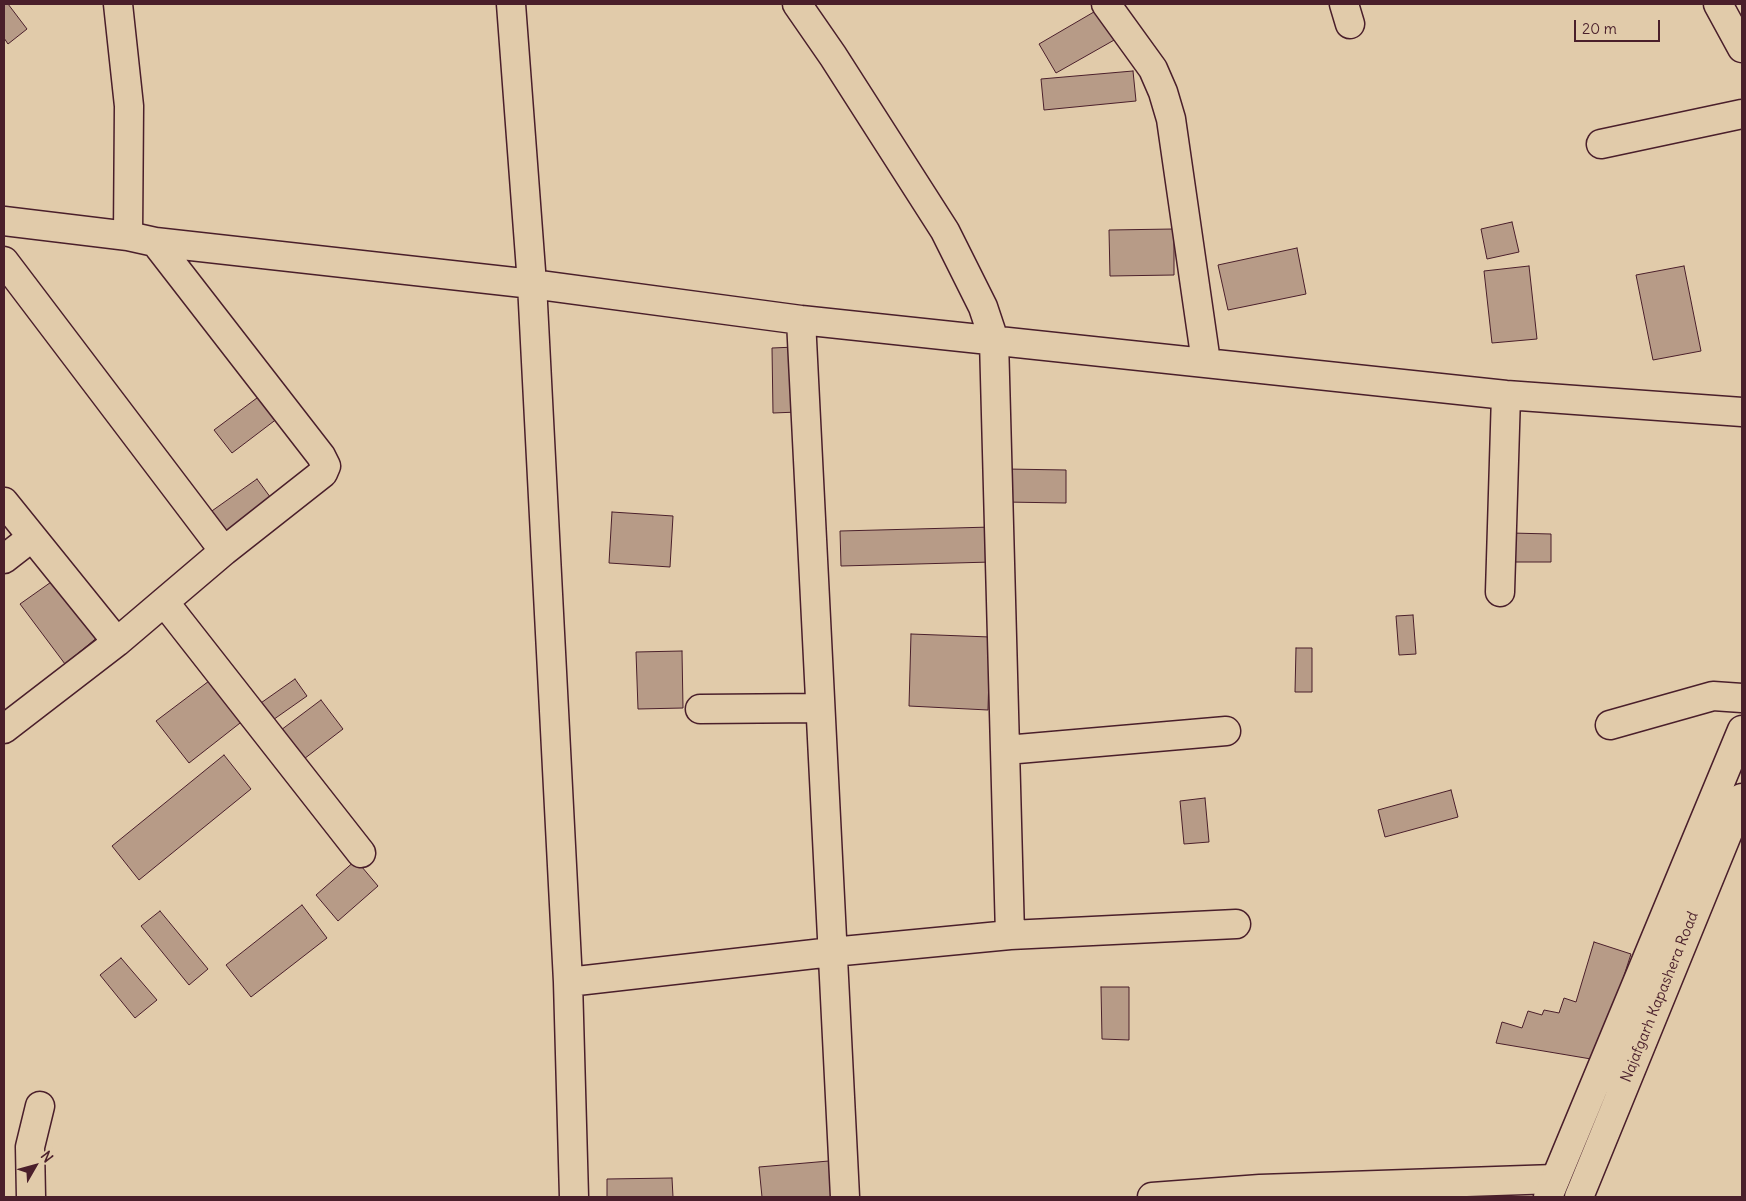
<!DOCTYPE html>
<style>
body{margin:0}
#map{position:relative;width:1746px;height:1201px;overflow:hidden;background:#e1cbaa;font-family:Delius,sans-serif}
canvas{display:block}
.frame{position:absolute;inset:0;border:5px solid #4a1f2b;pointer-events:none}
.north{position:absolute;left:10px;top:1141px;width:50px;height:50px;-webkit-text-stroke:4px #e1cbaa;paint-order:stroke;rotate:52deg;font-size:14px;font-weight:700;line-height:20px;text-align:center;color:#4a1f2b}
.north::after{content:'';display:block;margin:auto;width:18px;height:22px;background:#4a1f2b;clip-path:polygon(50% 0,100% 100%,50% 72%,0 100%)}
.scale{position:absolute;left:1574px;top:20px;width:86px;height:22px;box-sizing:border-box;border:2px solid #4a1f2b;border-top:0;padding-left:6px;font-size:15px;line-height:18px;white-space:nowrap;color:#4a1f2b;-webkit-text-stroke:4px #e1cbaa;paint-order:stroke}
</style>
<div id="map">
<canvas width="1746" height="1201"></canvas>
<div class="frame"></div>
<div class="north">N</div>
<div class="scale">20 m</div>
</div>
<script>
const ctx = document.querySelector('canvas').getContext('2d');
ctx.lineJoin = 'round';
function fillPath(path, color) { ctx.fillStyle = color; ctx.fill(path, 'evenodd'); }
const toPath = rows => new Path2D(rows.map(r => 'M' + r).join(''));
function strokePath(path, color, width, dash) { ctx.strokeStyle = color; ctx.lineWidth = width; ctx.lineCap = dash ? 'butt' : 'round'; ctx.setLineDash(dash || []); ctx.stroke(path); }
function label(font, color, halo, rows, align = 'center') {
  ctx.font = font + ' Delius,sans-serif'; ctx.lineWidth = 4; ctx.setLineDash([]); ctx.textBaseline = 'middle'; ctx.strokeStyle = halo; ctx.fillStyle = color; for (const [text, x, y, turn = 0] of rows) {
    ctx.save(); ctx.translate(x, y); ctx.rotate((+turn || 0) * Math.PI / 180); ctx.textAlign = isNaN(turn) ? turn : align; if (halo) ctx.strokeText(text, 0, 0); ctx.fillText(text, 0, 0); ctx.restore();
  }
}
const building = toPath([
 [4,4,8,4,27,29,8,44,4,38,4,4],
 [1099,9,1116,39,1056,73,1039,44,1099,9],
 [1133,71,1136,101,1044,110,1041,79,1133,71],
 [1512,222,1519,252,1487,259,1481,229,1512,222],
 [1174,229,1174,275,1110,276,1109,230,1174,229],
 [1297,248,1306,294,1228,310,1218,265,1297,248],
 [1529,266,1537,339,1492,343,1484,271,1529,266],
 [1684,266,1701,351,1653,360,1636,275,1684,266],
 [796,347,798,412,773,413,772,348,796,347],
 [265,392,282,415,232,453,214,430,265,392],
 [1006,469,1066,470,1066,503,1005,502,1006,469],
 [257,479,276,505,229,540,209,513,257,479],
 [612,512,673,516,670,567,609,563,612,512],
 [992,527,992,562,841,566,840,531,992,527],
 [1511,533,1551,534,1551,562,1511,562,1511,533],
 [54,580,99,636,65,664,20,604,54,580],
 [1413,615,1416,654,1399,655,1396,616,1413,615],
 [911,634,990,637,988,710,909,706,911,634],
 [1296,648,1312,648,1312,692,1295,692,1296,648],
 [682,651,683,708,638,709,636,652,682,651],
 [217,675,249,716,189,763,156,721,217,675],
 [295,679,307,696,270,722,258,705,295,679],
 [321,700,343,729,300,762,277,733,321,700],
 [224,755,251,789,139,880,112,846,224,755],
 [1451,790,1458,817,1385,837,1378,810,1451,790],
 [1205,798,1209,842,1184,844,1180,801,1205,798],
 [356,860,378,886,338,921,316,895,356,860],
 [302,905,327,938,251,997,226,965,302,905],
 [160,911,208,969,189,985,141,926,160,911],
 [1594,942,1631,954,1597,1060,1496,1043,1502,1022,1522,1028,1528,1011,1542,1015,1544,1010,1559,1013,1564,998,1576,1002,1594,942],
 [121,958,157,1000,135,1018,100,975,121,958],
 [1101,987,1129,987,1129,1040,1102,1039,1101,987],
 [829,1161,832,1197,762,1197,759,1167,829,1161],
 [672,1178,673,1197,607,1197,607,1179,672,1178]
]);
const minor = toPath([
 [118,4,129,106,128,236],
 [511,4,532,284,568,982,574,1197],
 [797,4,833,56,945,231,983,307,994,340,1010,935],
 [1106,4,1153,69,1163,92,1171,119,1206,362],
 [1344,4,1350,24],
 [1718,4,1742,48],
 [1601,144,1742,114],
 [4,221,128,236,155,242,532,284,801,320,1506,395,1742,412],
 [4,261,224,551],
 [801,320,845,1197],
 [4,502,117,642,224,551,323,473,326,466,321,456,155,242],
 [4,559,31,538],
 [1500,592,1506,395],
 [165,603,361,853],
 [700,709,819,708],
 [1610,725,1713,696,1742,698],
 [4,729,117,642],
 [1006,750,1226,731],
 [568,982,832,952,1010,935,1236,924],
 [31,1197,30,1147,40,1106],
 [1152,1197,1260,1189,1555,1179]
]);
const major = toPath([
 [1548,1197,1742,730],
 [1579,1197,1742,798]
]);
const streetNames = [
 ["Najafgarh Kapashera Road",1660,997,-68]
];
fillPath(building, '#b79b87');
strokePath(building, '#4a1f2b', 1);
strokePath(minor, '#4a1f2b', 31);
strokePath(major, '#4a1f2b', 31);
strokePath(minor, '#e1cbaa', 28);
strokePath(major, '#e1cbaa', 28);
label('15px', '#4a1f2b', '#e1cbaa', streetNames);
</script>
